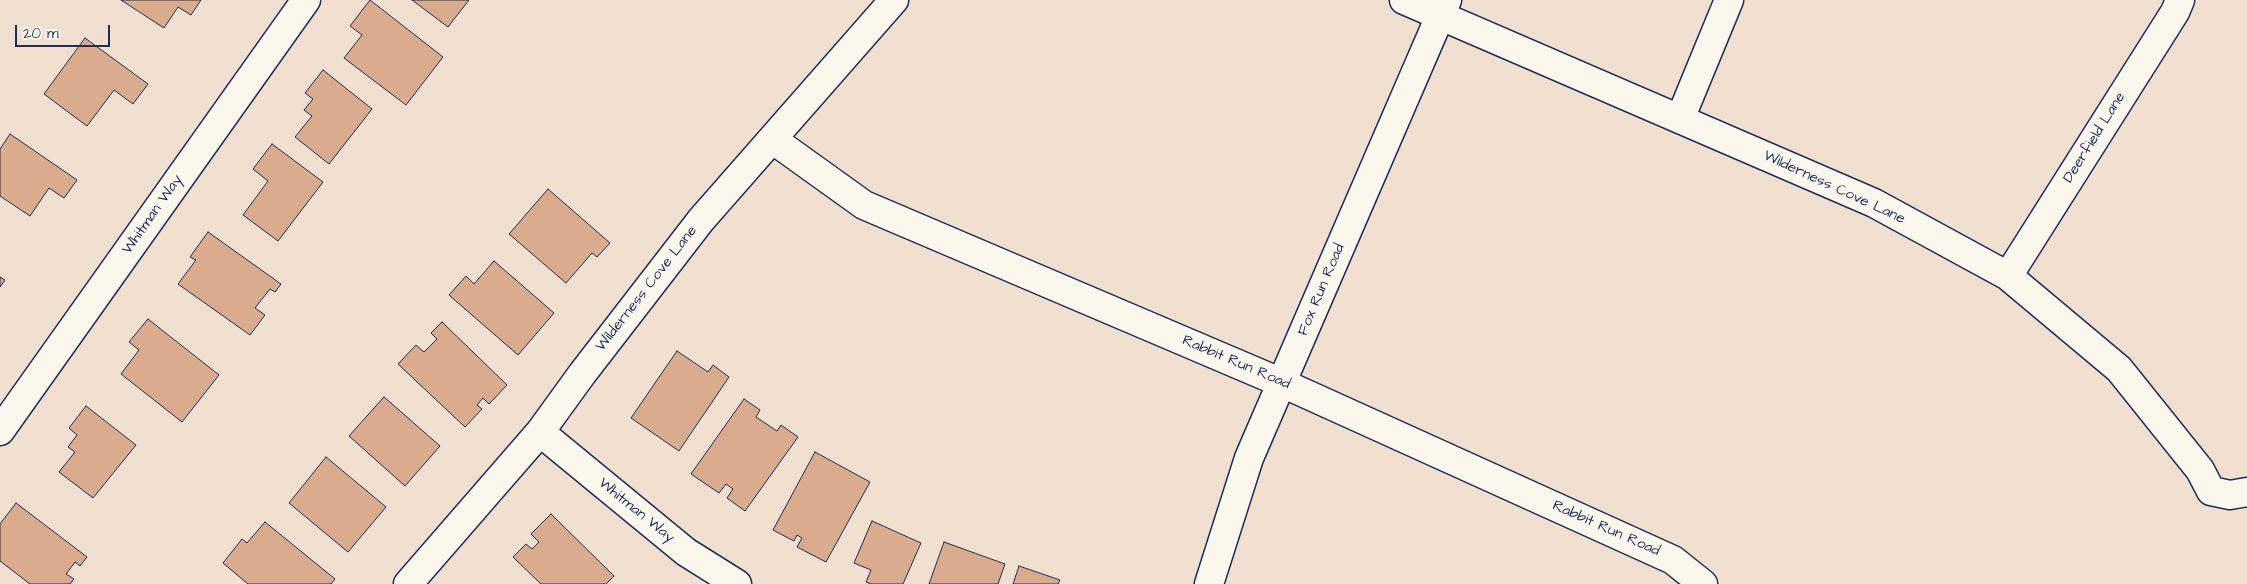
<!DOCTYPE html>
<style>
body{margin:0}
#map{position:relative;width:2247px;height:584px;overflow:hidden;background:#f1e0cf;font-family:"Architects Daughter",sans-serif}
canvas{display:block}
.scale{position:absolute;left:15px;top:25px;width:95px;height:22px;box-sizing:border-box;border:2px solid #1b2f5e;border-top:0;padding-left:6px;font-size:15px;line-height:18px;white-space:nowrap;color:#1b2f5e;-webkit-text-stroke:4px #fbf7ec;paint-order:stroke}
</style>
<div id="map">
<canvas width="2247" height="584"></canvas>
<div class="scale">20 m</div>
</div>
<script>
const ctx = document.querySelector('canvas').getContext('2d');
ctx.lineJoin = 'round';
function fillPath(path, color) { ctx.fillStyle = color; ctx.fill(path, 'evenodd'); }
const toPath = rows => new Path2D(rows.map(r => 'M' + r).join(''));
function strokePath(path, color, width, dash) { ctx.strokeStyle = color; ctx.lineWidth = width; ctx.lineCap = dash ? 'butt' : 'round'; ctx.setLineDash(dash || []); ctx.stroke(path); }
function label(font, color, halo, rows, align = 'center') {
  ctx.font = font + ' "Architects Daughter",sans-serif'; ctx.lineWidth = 4; ctx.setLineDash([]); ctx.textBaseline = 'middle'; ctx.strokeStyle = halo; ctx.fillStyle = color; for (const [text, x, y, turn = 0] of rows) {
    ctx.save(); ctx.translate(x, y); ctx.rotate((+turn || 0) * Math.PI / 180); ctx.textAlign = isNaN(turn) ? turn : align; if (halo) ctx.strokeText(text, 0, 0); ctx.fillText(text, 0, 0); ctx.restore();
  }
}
const building = toPath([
 [121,0,201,0,191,15,178,7,164,28,121,0],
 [370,0,443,57,406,105,344,58,362,35,350,26,370,0],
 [412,0,469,0,448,27,412,0],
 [85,38,148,84,133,104,114,90,87,126,44,94,85,38],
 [323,70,372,109,329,164,295,137,312,116,304,110,313,99,305,93,323,70],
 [10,134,77,180,64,198,49,188,30,216,0,196,0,149,10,134],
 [272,144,323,182,278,241,243,215,268,181,253,169,272,144],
 [548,189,610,243,597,257,592,253,566,283,509,234,548,189],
 [208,232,281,284,275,292,270,289,255,308,265,315,250,335,178,284,196,260,190,257,208,232],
 [494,261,554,313,518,355,449,295,466,276,474,284,494,261],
 [0,277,5,280,0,287,0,277],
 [148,319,219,375,182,422,121,374,139,350,129,342,148,319],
 [442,322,507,385,489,404,483,398,477,405,482,409,465,427,398,364,416,345,424,352,437,339,431,333,442,322],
 [677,351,708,372,713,365,729,377,679,451,631,418,677,351],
 [384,397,440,446,405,486,349,436,384,397],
 [744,399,760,410,756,417,777,431,781,425,798,437,745,511,727,498,733,489,726,484,719,493,691,474,744,399],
 [86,406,136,445,93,498,59,472,75,452,68,447,77,435,69,428,86,406],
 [815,452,870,482,826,562,797,547,802,538,797,535,794,541,773,530,815,452],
 [326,457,386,507,348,552,289,503,326,457],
 [16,503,87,557,80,566,75,562,66,574,74,579,70,584,30,584,0,561,0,524,16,503],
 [551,514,614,576,606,584,541,584,513,557,526,544,532,549,539,542,531,534,551,514],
 [872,521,921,543,903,584,871,584,866,582,871,570,854,563,872,521],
 [265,522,335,579,331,584,248,584,223,563,242,539,247,543,265,522],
 [944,542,1005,564,998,584,929,584,944,542],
 [1019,566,1060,580,1058,584,1013,584,1019,566]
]);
const minor = toPath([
 [1404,0,1874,203,2008,276,2119,369,2200,470,2211,491,2230,495,2247,492],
 [1680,119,1729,0],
 [772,139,864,205,1282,383,1673,560,1703,584],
 [2008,276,2175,12,2180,0],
 [0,431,306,0],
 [540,432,686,552,737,584],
 [408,584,540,432,582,374,701,220,894,0],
 [1209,584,1249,458,1447,0]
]);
const streetNames = [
 ["Deerfield Lane",2095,138,-58],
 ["Wilderness Cove Lane",1834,188,25],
 ["Whitman Way",153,215,-55],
 ["Wilderness Cove Lane",647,289,-52],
 ["Fox Run Road",1322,290,-67],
 ["Rabbit Run Road",1236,363,23],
 ["Whitman Way",636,511,39],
 ["Rabbit Run Road",1606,529,24]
];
fillPath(building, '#daab8c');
strokePath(building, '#1b2f5e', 1);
strokePath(minor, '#1b2f5e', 31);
strokePath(minor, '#fbf7ec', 28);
label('15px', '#1b2f5e', '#fbf7ec', streetNames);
</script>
